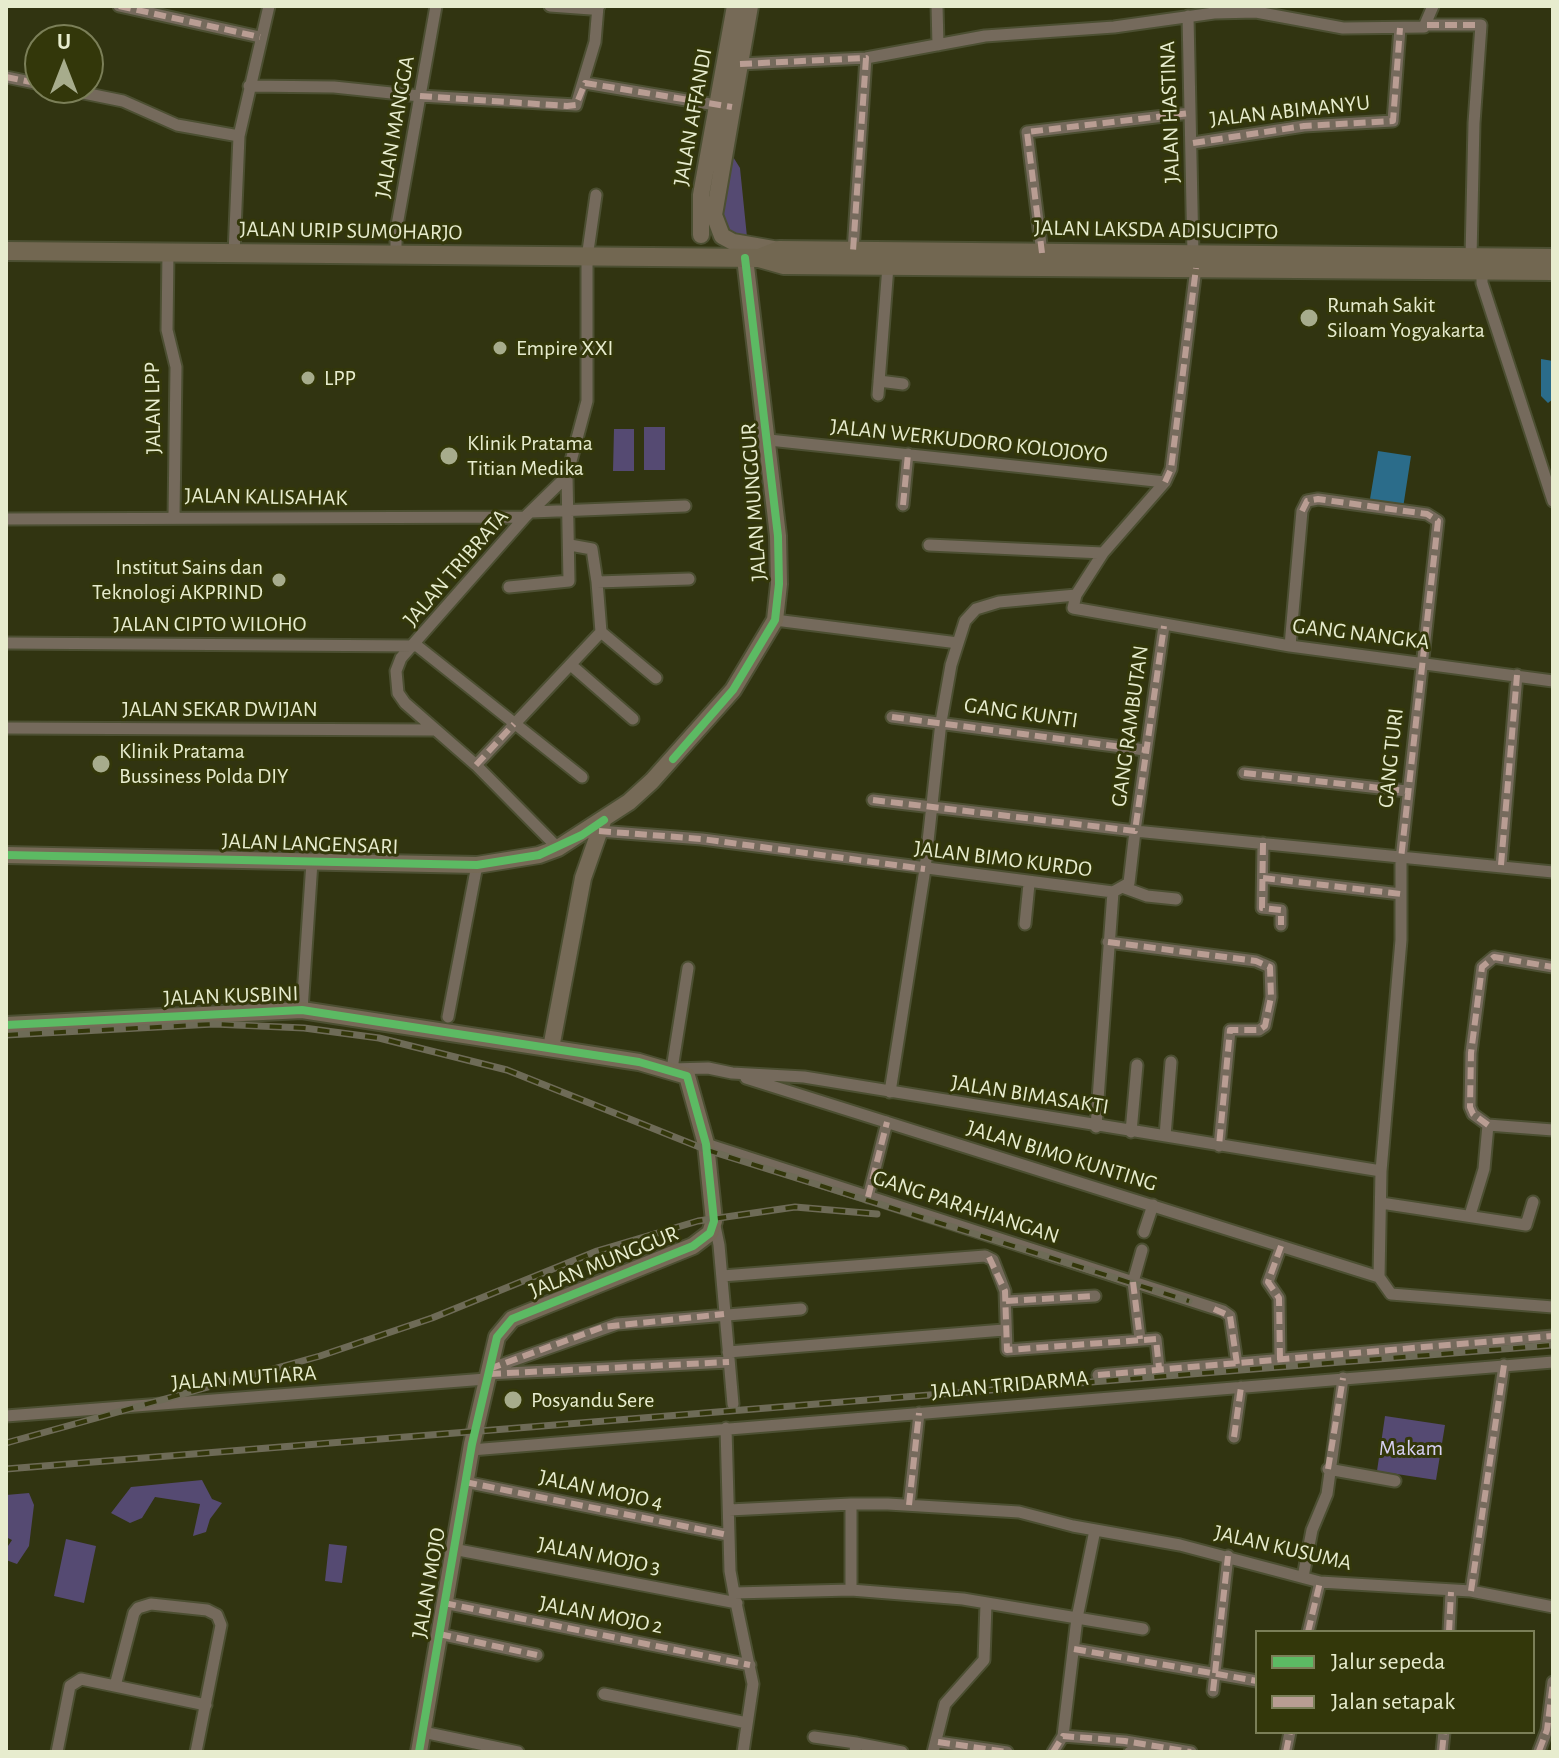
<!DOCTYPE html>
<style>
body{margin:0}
#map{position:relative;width:1559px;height:1758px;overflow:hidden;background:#313411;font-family:"Alegreya Sans",sans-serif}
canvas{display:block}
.frame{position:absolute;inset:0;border:8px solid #e7ecce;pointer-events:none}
.legend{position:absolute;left:1255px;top:1630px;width:280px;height:104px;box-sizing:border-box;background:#33370a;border:2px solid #7b7f58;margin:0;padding:10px 14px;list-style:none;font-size:24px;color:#e7ecce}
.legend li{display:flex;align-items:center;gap:16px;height:40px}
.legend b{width:40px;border:2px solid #7b7f58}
.north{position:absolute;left:24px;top:24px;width:80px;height:80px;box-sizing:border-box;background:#33370a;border:2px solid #7b7f58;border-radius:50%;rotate:0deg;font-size:22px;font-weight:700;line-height:32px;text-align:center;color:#e7ecce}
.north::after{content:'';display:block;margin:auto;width:28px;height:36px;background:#a7ac8c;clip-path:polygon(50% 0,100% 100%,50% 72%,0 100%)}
</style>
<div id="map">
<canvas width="1559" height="1758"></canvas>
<div class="frame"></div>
<ul class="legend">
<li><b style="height:10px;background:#5cba63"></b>Jalur sepeda</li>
<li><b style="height:10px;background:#b99d93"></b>Jalan setapak</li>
</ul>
<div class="north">U</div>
</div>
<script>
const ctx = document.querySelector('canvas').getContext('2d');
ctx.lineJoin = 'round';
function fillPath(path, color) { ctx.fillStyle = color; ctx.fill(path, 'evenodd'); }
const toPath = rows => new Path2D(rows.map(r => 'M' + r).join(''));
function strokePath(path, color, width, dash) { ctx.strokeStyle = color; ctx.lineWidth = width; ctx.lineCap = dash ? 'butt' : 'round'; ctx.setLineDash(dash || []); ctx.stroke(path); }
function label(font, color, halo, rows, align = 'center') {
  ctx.font = font + ' "Alegreya Sans",sans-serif'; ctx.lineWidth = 6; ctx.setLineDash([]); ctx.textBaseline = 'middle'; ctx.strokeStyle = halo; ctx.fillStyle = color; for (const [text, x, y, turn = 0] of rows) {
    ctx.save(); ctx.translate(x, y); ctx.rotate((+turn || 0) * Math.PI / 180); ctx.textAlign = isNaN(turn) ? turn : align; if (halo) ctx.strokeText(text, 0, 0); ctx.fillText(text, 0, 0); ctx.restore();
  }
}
const green = toPath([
 [730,152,740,168,747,237,730,235,719,220],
 [644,427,665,427,665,470,644,470],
 [614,429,634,429,634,471,613,471],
 [1385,1416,1445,1425,1436,1480,1377,1471],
 [202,1480,212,1499,222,1503,210,1519,206,1532,193,1536,200,1504,155,1497,142,1518,130,1523,111,1513,131,1487],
 [29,1493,34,1505,29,1546,17,1564,6,1560,6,1549,12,1540,6,1537,6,1495],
 [66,1539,96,1546,84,1603,54,1596],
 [329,1544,347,1546,342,1583,325,1581]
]);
const water = toPath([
 [1541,359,1553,361,1553,399,1548,403,1541,396],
 [1378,451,1411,456,1403,508,1369,505]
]);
const street = toPath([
 [119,6,260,37],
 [550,6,591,9,599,6],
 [937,6,938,45],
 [1188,16,1193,254],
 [1427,25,1481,25,1474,123,1471,257],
 [740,64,866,58,985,36,1114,27,1214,13,1256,12,1343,28,1424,27,1433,6],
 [6,77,40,84],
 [585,83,722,106],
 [249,86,334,87,420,96,576,105,595,42,598,6],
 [59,88,123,101,177,125,239,136],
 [1193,143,1304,126,1393,121,1400,28],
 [853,251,866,58],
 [168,252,167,330,176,367,174,516],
 [1042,253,1027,132,1190,113],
 [234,254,239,136,269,6],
 [396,256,396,231,436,6],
 [1196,268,1171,469,1165,482,1103,553,1076,595,1073,608,1290,646,1553,681],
 [1482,271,1482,283,1553,501],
 [879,381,903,384],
 [878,395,888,266],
 [769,440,1165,482],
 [903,505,908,454],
 [531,512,685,506],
 [6,519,525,517],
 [570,545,592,549,597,582,689,579],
 [929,545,1103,553],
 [509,587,569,581,567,476],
 [775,620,958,643],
 [601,632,656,678],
 [6,643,414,646],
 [416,645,582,777],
 [1290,646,1302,511,1307,501,1318,499,1427,514,1438,521,1401,859,1401,940,1381,1171,1379,1277,1391,1294,1553,1307],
 [571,665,633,719],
 [892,717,1145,750],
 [6,728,434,730],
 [476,765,601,632,597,582],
 [1244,773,1407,791],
 [873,800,1135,831,1164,626],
 [599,831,702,839,1113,892,1129,883,1135,831,1553,872],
 [1263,843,1262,908,1281,910,1281,925],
 [558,848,476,765,405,703,398,693,396,671,401,658,525,517,567,476,587,401,587,258,596,195],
 [1501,865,1517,675],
 [1263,878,1401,894],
 [1125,888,1147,896,1176,899],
 [1025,924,1029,884],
 [1108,942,1256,961,1270,967,1271,997,1265,1026,1259,1030,1230,1030,1219,1146],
 [1553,967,1494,957,1482,967,1471,1053,1470,1107,1473,1114,1488,1125,1553,1130],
 [688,968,672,1069,708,1068,732,1073,804,1077,1381,1171],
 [302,1010,312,862],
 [448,1017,477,865],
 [746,1078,1379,1277],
 [890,1092,925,869,941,722,951,665,965,621,976,609,999,602,1076,595],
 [1096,1127,1113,892],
 [1131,1132,1137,1065],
 [1165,1136,1171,1062],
 [706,1144,1223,1311,1230,1316,1237,1364],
 [868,1197,887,1122],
 [1381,1203,1526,1225,1533,1202],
 [1470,1215,1484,1169,1488,1125],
 [714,1221,719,1245,733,1404],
 [1144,1232,1153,1205],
 [722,1276,985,1256,993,1260,1005,1291,1007,1350,1156,1339,1159,1368],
 [1006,1301,1095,1296],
 [1140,1339,1133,1282,1142,1250],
 [728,1352,1004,1330],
 [1280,1360,1279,1298,1268,1282,1281,1246],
 [489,1369,617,1324,801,1309],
 [487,1374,729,1362],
 [1098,1375,1553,1336],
 [6,1416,486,1379],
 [726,1428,730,1571,734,1593],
 [1234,1437,1241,1387],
 [471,1450,1553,1362],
 [1328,1469,1395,1481],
 [465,1482,728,1535],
 [909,1505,919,1413],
 [729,1510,851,1504],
 [453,1549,737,1603],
 [1303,1577,1312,1530,1327,1494,1343,1378],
 [851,1590,851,1504,888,1504,1019,1512,1073,1526,1180,1545,1320,1582,1471,1591,1553,1607],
 [1471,1591,1504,1365],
 [444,1603,750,1665],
 [1308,1632,1320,1582],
 [1449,1632,1451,1592],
 [439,1634,537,1655],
 [1074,1649,1257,1681],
 [115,1686,206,1705],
 [1213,1691,1228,1556],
 [604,1694,747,1723],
 [423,1732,518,1752],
 [1063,1736,1125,1741,1191,1752],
 [814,1737,856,1743],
 [938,1742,1007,1752],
 [1539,1751,1547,1730,1553,1682],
 [57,1752,70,1686,81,1679,115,1686,134,1613,138,1608,151,1604,207,1610,217,1615,221,1625,196,1752],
 [743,1752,753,1684,734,1593,851,1590,963,1599,1143,1629],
 [855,1752,856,1743,902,1752],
 [933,1752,945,1704,984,1660,986,1604],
 [1053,1752,1063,1736,1077,1618,1095,1530],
 [1130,1752,1143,1752],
 [1286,1752,1290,1732],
 [1442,1752,1444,1732]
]);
const secondary = toPath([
 [750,6,714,215,722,236,733,242,779,250],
 [701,235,701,195,735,6],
 [6,855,477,865,539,855,558,848,629,802,652,781,733,690,775,620,779,584,778,536,745,258],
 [6,1025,302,1010,639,1062,687,1076,706,1144,714,1221,710,1233,693,1246,512,1319,497,1337,472,1444,419,1752],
 [551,1048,583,878,603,821]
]);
const primary = toPath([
 [6,251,759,258,784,265,1553,271],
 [759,258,779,250,1553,258]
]);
const rail = toPath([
 [6,1035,214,1024,304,1028,379,1038,507,1070,707,1150,1189,1301],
 [6,1443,320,1356,432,1318,597,1251,698,1221,795,1207,877,1214],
 [6,1469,1553,1345]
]);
const quiet = toPath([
 [119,6,260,37],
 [1427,25,1481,25],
 [740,64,866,58,853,251],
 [6,77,31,82],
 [420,96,567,106,576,105,585,83,732,107],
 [1193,143,1304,126,1393,121,1400,28],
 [1042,253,1027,132,1190,113],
 [1165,482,1171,469,1196,268],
 [903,505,908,454],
 [1302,511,1307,501,1318,499,1427,514,1438,521,1401,859],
 [892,717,1145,750],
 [476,765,514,724],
 [1244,773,1407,791],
 [873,800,1135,831,1164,626],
 [599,831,702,839,925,869],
 [1263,843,1262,908,1281,910,1281,925],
 [1501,865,1517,675],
 [1263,878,1401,894],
 [1108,942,1256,961,1270,967,1271,997,1265,1026,1259,1030,1230,1030,1219,1146],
 [1488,1125,1473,1114,1470,1107,1471,1053,1482,967,1494,957,1553,967],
 [868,1197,887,1122],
 [989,1257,1005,1291,1007,1350,1156,1339,1159,1368],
 [1133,1282,1140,1339],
 [1006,1301,1095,1296],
 [1214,1309,1230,1316,1237,1364],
 [1280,1360,1279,1298,1268,1282,1281,1246],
 [489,1369,603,1327,724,1314],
 [489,1374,729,1362],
 [1098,1375,1553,1336],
 [1234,1437,1241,1387],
 [1328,1469,1343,1378],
 [465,1482,728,1535],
 [909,1505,919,1413],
 [1471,1591,1504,1365],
 [444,1603,750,1665],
 [1308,1632,1320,1582],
 [1449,1632,1451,1592],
 [439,1634,537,1655],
 [1074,1649,1257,1681],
 [1213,1691,1228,1556],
 [938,1742,1007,1752],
 [1539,1751,1547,1730,1553,1682],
 [1053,1752,1063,1736,1125,1741,1191,1752],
 [1286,1752,1290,1732],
 [1442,1752,1444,1732]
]);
const cycleway = toPath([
 [673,759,733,690,775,620,779,584,778,536,745,258],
 [6,855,477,865,539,855,582,835,604,820],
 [6,1025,302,1010,639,1062,687,1076,706,1144,714,1221,710,1233,693,1246,512,1319,497,1337,472,1444,419,1752]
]);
const markers = [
 [1309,318,10,"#a7ac8c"],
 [500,348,8,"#a7ac8c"],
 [308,378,8,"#a7ac8c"],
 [449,456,10,"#a7ac8c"],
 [279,580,8,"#a7ac8c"],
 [101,764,10,"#a7ac8c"],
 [513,1400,10,"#a7ac8c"]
];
const streetNames = [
 ["JALAN ABIMANYU",1290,111,-6],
 ["JALAN HASTINA",1170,112,-92],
 ["JALAN AFFANDI",693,117,-80],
 ["JALAN MANGGA",395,127,-80],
 ["JALAN LAKSDA ADISUCIPTO",1156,230,1],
 ["JALAN URIP SUMOHARJO",351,231,1],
 ["JALAN LPP",153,408,-91],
 ["JALAN WERKUDORO KOLOJOYO",969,441,6],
 ["JALAN KALISAHAK",266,497,1],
 ["JALAN MUNGGUR",754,502,-94],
 ["JALAN TRIBRATA",456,568,-49],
 ["JALAN CIPTO WILOHO",210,624],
 ["GANG NANGKA",1361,634,7],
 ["JALAN SEKAR DWIJAN",220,709],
 ["GANG KUNTI",1021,713,8],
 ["GANG RAMBUTAN",1130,726,-82],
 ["GANG TURI",1391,758,-84],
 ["JALAN LANGENSARI",310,844,2],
 ["JALAN BIMO KURDO",1003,859,7],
 ["JALAN KUSBINI",231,996,-2],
 ["JALAN BIMASAKTI",1030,1095,9],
 ["JALAN BIMO KUNTING",1062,1156,17],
 ["GANG PARAHIANGAN",966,1207,18],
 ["JALAN MUNGGUR",604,1262,-22],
 ["JALAN MUTIARA",244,1378,-4],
 ["JALAN TRIDARMA",1010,1385,-5],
 ["JALAN MOJO 4",601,1490,12],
 ["JALAN KUSUMA",1283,1548,13],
 ["JALAN MOJO 3",599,1556,11],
 ["JALAN MOJO",429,1583,-80],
 ["JALAN MOJO 2",601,1615,11]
];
const poiNames = [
 ["Rumah Sakit",1327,305],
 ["Siloam Yogyakarta",1327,330],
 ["Empire XXI",516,348],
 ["LPP",324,378],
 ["Klinik Pratama",467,443],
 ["Titian Medika",467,468],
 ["Institut Sains dan",263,567,"right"],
 ["Teknologi AKPRIND",263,592,"right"],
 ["Klinik Pratama",119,751],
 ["Bussiness Polda DIY",119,776],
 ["Posyandu Sere",531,1400]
];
const parkNames = [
 ["Makam",1411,1448]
];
fillPath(green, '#554a72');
fillPath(water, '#2b6c8a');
strokePath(street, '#4c4f32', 15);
strokePath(secondary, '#4c4f32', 20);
strokePath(primary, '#4c4f32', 22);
strokePath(street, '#756a5c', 11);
strokePath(secondary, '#766a57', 16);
strokePath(primary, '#726751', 18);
strokePath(rail, '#6e6b57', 7);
strokePath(rail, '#33370a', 4, [12]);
strokePath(quiet, '#b99d93', 6, [12, 6]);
strokePath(cycleway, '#5cba63', 8);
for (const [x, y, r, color] of markers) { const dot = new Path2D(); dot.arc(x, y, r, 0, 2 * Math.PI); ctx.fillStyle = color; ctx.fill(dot); strokePath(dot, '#33370a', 3); }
label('22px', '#e7ecce', '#33370a', streetNames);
label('22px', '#e7ecce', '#33370a', poiNames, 'left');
label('22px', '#d8d1f4', '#33370a', parkNames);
</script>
